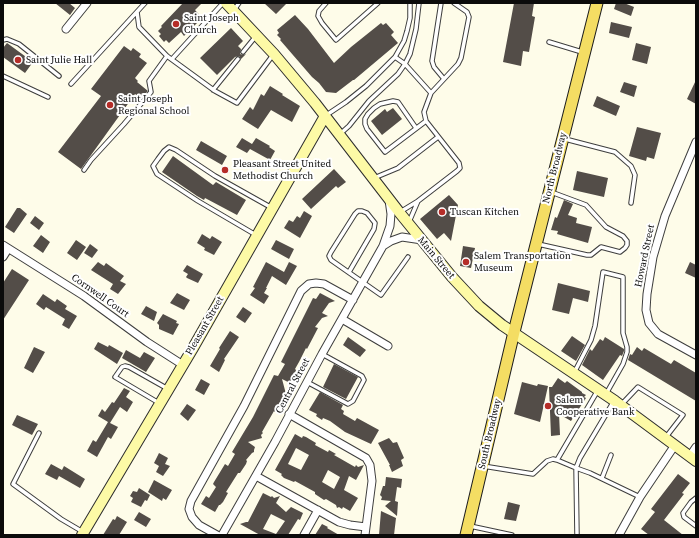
<!DOCTYPE html>
<style>
body{margin:0}
#map{position:relative;width:699px;height:538px;overflow:hidden;background:#fefce9;font-family:"Source Serif 4",serif}
canvas{display:block}
.frame{position:absolute;inset:0;border:4px solid #0b0b0b;pointer-events:none}
</style>
<div id="map">
<canvas width="699" height="538"></canvas>
<div class="frame"></div>
</div>
<script>
const ctx = document.querySelector('canvas').getContext('2d');
ctx.lineJoin = 'round';
function fillPath(path, color) { ctx.fillStyle = color; ctx.fill(path, 'evenodd'); }
const toPath = rows => new Path2D(rows.map(r => 'M' + r).join(''));
function strokePath(path, color, width, dash) { ctx.strokeStyle = color; ctx.lineWidth = width; ctx.lineCap = dash ? 'butt' : 'round'; ctx.setLineDash(dash || []); ctx.stroke(path); }
function label(font, color, halo, rows, align = 'center') {
  ctx.font = font + ' "Source Serif 4",serif'; ctx.lineWidth = 4; ctx.setLineDash([]); ctx.textBaseline = 'middle'; ctx.strokeStyle = halo; ctx.fillStyle = color; for (const [text, x, y, turn = 0] of rows) {
    ctx.save(); ctx.translate(x, y); ctx.rotate((+turn || 0) * Math.PI / 180); ctx.textAlign = isNaN(turn) ? turn : align; if (halo) ctx.strokeText(text, 0, 0); ctx.fillText(text, 0, 0); ctx.restore();
  }
}
const building = toPath([
 [55,3,69,3,75,8,70,15],
 [183,3,202,3,195,10,202,18,184,36,181,32,169,43,166,40,164,42,159,36,161,34,158,31,162,27,161,26],
 [264,3,287,3,276,14],
 [514,3,534,3,532,16,535,17,529,52,523,51,521,66,503,62],
 [616,3,624,3,634,7,631,16,614,9],
 [295,15,308,29,334,63,351,47,381,23,383,25,386,23,394,32,391,35,398,43,354,80,353,80,336,93,326,92,319,83,312,77,280,40,281,39,277,35,279,33,277,30],
 [611,22,632,27,629,38,609,33],
 [231,28,243,41,238,46,241,49,240,54,243,55,246,54,241,59,239,56,235,57,217,75,200,58],
 [7,43,33,62,25,73,3,57,3,48],
 [636,43,651,47,647,64,632,60],
 [124,46,131,51,133,48,141,54,139,57,147,63,135,78,138,81,137,82,148,91,141,98,135,94,81,169,58,152,101,96,91,89],
 [696,80,696,104,687,99],
 [624,82,637,86,634,97,620,92],
 [270,86,283,94,282,95,300,106,292,122,271,110,258,129,242,119,250,107,253,110,261,94,264,96],
 [597,96,620,106,616,116,593,106],
 [393,108,402,119,382,135,371,121,385,109,387,112],
 [637,127,661,133,654,159,647,157,646,161,629,156],
 [242,138,252,144,256,138,270,146,269,147,275,151,270,160,250,149,247,153,236,147],
 [201,141,227,156,222,165,196,150],
 [173,156,213,185,216,182,246,200,237,215,205,198,204,200,197,196,162,172],
 [334,169,346,182,338,188,336,186,311,209,302,199],
 [577,171,608,178,604,197,573,190],
 [449,195,458,205,451,241,444,233,437,239,420,219],
 [564,200,573,204,568,215,577,218,576,223,592,227,588,243,557,234,558,231,551,230,555,217,557,218],
 [17,208,20,208,27,214,14,233,5,227],
 [304,211,312,216,300,238,284,228,289,220,293,222,297,216,300,218],
 [35,216,44,223,39,230,30,223],
 [202,234,210,239,212,236,222,242,214,255,204,250,205,248,197,243],
 [41,235,50,242,43,253,33,246],
 [76,240,86,247,77,260,67,253],
 [276,240,294,249,289,259,271,249],
 [90,244,98,250,92,258,84,253],
 [463,246,475,248,471,268,460,266],
 [98,262,104,266,106,263,124,276,120,281,126,284,118,294,110,289,113,284,91,270],
 [266,262,284,272,289,262,297,266,286,285,272,276,266,288,267,288,264,293,269,296,264,304,250,295,255,288,253,287],
 [690,262,696,265,696,278,685,273],
 [187,265,203,274,198,283,187,278,186,277,188,274,183,271],
 [12,269,29,280,3,320,3,283],
 [558,283,590,291,588,302,573,298,569,314,552,310],
 [177,293,190,300,184,310,170,303],
 [320,293,335,301,329,303,322,313,328,316,322,318,315,327,318,328,307,349,306,348,299,362,295,369,296,370,293,378,294,380,291,380,290,383,282,379,286,394,284,395,275,412,274,411,262,432,263,433,261,435,262,438,248,442,255,447,254,450,254,452,252,453,246,460,247,461,246,464,240,473,238,473,226,492,228,493,223,502,220,505,219,505,215,512,201,504,206,496,209,498,216,487,213,484,214,482,225,464,228,466,235,454,232,452,253,417,274,375,278,376,285,364,281,362,313,298,316,299],
 [43,294,55,302,57,299,67,306,65,309,77,316,69,329,62,325,65,319,46,307,44,310,36,304],
 [146,306,157,312,154,321,141,314],
 [243,307,252,313,245,323,236,317],
 [163,314,177,321,176,323,179,324,173,335,159,329,159,325,157,323],
 [230,331,239,337,224,359,225,360,219,372,210,366,220,349,219,348],
 [572,336,585,345,576,361,561,351],
 [348,337,366,350,360,357,343,345],
 [605,337,624,349,624,351,622,356,620,355,603,380,582,365,590,349,592,351,600,339,603,341],
 [98,342,108,347,109,345,123,353,117,364,94,349],
 [34,347,45,352,33,373,24,368],
 [637,347,642,351,644,348,671,364,674,360,696,373,696,401,628,360,630,354,632,355],
 [126,350,140,358,144,352,155,358,146,372,122,358],
 [334,364,358,377,346,399,323,387],
 [558,378,565,383,567,381,582,392,582,393,586,395,584,397,586,398,571,421,559,414,560,435,551,436,549,387,552,387],
 [201,379,210,384,204,395,195,390],
 [522,382,537,386,538,384,548,386,540,422,514,414],
 [124,388,130,391,126,397,133,402,127,412,120,407,110,423,118,427,111,439,108,437,97,457,87,451,93,440,96,442,108,422,98,416,102,409,105,412,112,402,114,403],
 [320,392,343,405,341,409,344,411,343,414,355,421,357,418,379,430,371,444,345,432,330,421,323,418,322,420,316,416,317,414,309,410],
 [187,404,196,410,188,421,180,414],
 [17,415,38,424,32,435,12,425],
 [295,434,302,438,303,436,306,437,316,443,315,445,328,452,329,450,336,454,334,455,355,467,356,465,358,467,364,465,356,480,349,476,344,490,358,498,350,511,343,507,342,509,339,507,337,508,336,505,326,499,324,500,315,494,315,492,295,481,294,482,284,478,281,475,282,474,275,470],
 [296,448,309,455,301,470,288,464],
 [328,470,340,477,334,489,322,482],
 [389,438,393,443,397,442,404,458,401,460,403,466,392,472,389,465,390,465,378,443],
 [159,453,168,458,165,464,170,466,163,476,156,472,159,466,154,463],
 [51,464,62,470,64,466,85,479,80,488,59,476,57,480,45,474],
 [678,474,690,483,682,493,684,494,664,520,683,535,649,535,641,529,655,512,651,509],
 [386,477,402,479,401,488,397,487,395,501,398,502,397,516,385,506,391,501,381,500,382,497,380,495,383,486,385,486],
 [154,480,172,490,166,500,163,498,162,501,148,492],
 [139,488,150,495,147,501,145,500,141,507,131,502,133,498,130,496,133,491,137,492],
 [263,493,271,497,272,496,274,498,280,496,276,503,286,512,291,507,303,513,300,520,298,519,288,535,260,535,240,524,246,522,248,522],
 [271,514,285,521,276,534,263,529],
 [508,502,520,505,516,521,504,519],
 [381,511,396,518,394,535,379,535],
 [139,512,151,519,146,527,134,520],
 [117,516,127,522,119,535,103,535,113,519,115,520],
 [322,524,328,527,327,528,339,535,315,535]
]);
const lane = toPath([
 [326,3,319,11,318,16,322,23,336,40,378,3],
 [441,3,432,61,434,67,444,79],
 [234,10,239,3],
 [137,12,139,27,167,56,215,91,237,103,273,55],
 [3,40,7,39,19,44,59,76],
 [549,42,582,52],
 [243,52,256,36],
 [395,57,405,64,431,93],
 [172,59,223,3],
 [3,76,48,97],
 [71,84,145,3],
 [213,90,238,59],
 [325,116,346,102,366,86,395,57,404,41,407,31,410,18,410,3],
 [416,128,398,102,393,101,380,104,374,108,368,114,365,119,365,124,367,129,385,152,426,121],
 [340,134,349,126,369,101,398,74,405,64,410,54,416,29,419,3],
 [565,139,615,152,631,166,635,175,631,203],
 [84,170,91,160,124,124,151,92,149,81,167,56],
 [374,178,398,168,438,137],
 [400,212,418,201],
 [409,222,418,201,457,171,460,168,459,163,426,121,424,112,431,93,458,64,461,58,469,17,467,12,454,3],
 [256,235,198,201,157,174,153,166,158,159,164,151,169,147,176,150,215,176,272,208],
 [538,244,587,255,591,255,601,247,620,252,625,248,627,245,627,241,623,236,606,227,586,205,551,192],
 [349,272,374,229,375,223,367,213,362,211,358,211,355,214,331,252,329,256,331,260,381,295,408,257],
 [574,373,591,340,595,326,603,272,623,277,623,333,627,347,627,352,623,364,606,394],
 [307,382,348,404,353,401,364,380,362,376,322,354],
 [159,403,115,377,122,367,125,366,129,367,168,389],
 [621,405,638,387,683,415,666,437],
 [39,433,13,484,61,519,83,532],
 [557,460,598,390],
 [483,466,533,474,547,461,553,459,557,460,576,468,580,458,614,401],
 [602,478,611,455],
 [696,498,691,502,683,513,684,517,696,526],
 [470,526,512,535],
 [577,535,576,468,590,473,640,497]
]);
const street = toPath([
 [66,29,87,3],
 [696,142,665,216,653,257,647,294,646,310,649,323,658,334,696,355],
 [3,245,84,296,147,342,183,365],
 [383,246,391,241,402,237,422,240],
 [3,257,8,249],
 [342,319,388,346],
 [289,414,366,458,370,465,372,481,365,535],
 [690,456,696,447],
 [256,476,339,522,350,525,366,527],
 [217,535,199,525,192,517,189,509,191,501,244,406,301,291,309,284,316,283,324,284,353,300],
 [222,535,275,442,322,354,383,246,390,226,391,214,389,200],
 [304,535,318,510],
 [619,535,640,497,675,445]
]);
const secondary = toPath([
 [226,3,274,54,315,103,399,212,452,277,479,306,502,325,615,401,696,461],
 [82,535,193,348,325,116]
]);
const primary = toPath([
 [466,535,514,332,597,3]
]);
const markers = [
 [176,24,4,"#b52d28"],
 [18,60,4,"#b52d28"],
 [110,105,4,"#b52d28"],
 [225,170,4,"#b52d28"],
 [442,212,4,"#b52d28"],
 [466,262,4,"#b52d28"],
 [548,406,4,"#b52d28"]
];
const poiNames = [
 ["Saint Joseph",184,18],
 ["Church",184,30],
 ["Saint Julie Hall",26,60],
 ["Saint Joseph",118,99],
 ["Regional School",118,111],
 ["Pleasant Street United",233,164],
 ["Methodist Church",233,176],
 ["Tuscan Kitchen",450,212],
 ["Salem Transportation",474,256],
 ["Museum",474,268],
 ["Salem",556,400],
 ["Cooperative Bank",556,412]
];
const streetNames = [
 ["North Broadway",555,168,-76],
 ["Howard Street",645,256,-78],
 ["Main Street",436,258,50],
 ["Cornwell Court",100,296,35],
 ["Pleasant Street",205,326,-60],
 ["Central Street",293,386,-62],
 ["South Broadway",490,434,-77]
];
fillPath(building, '#534d48');
strokePath(lane, '#3e3e3e', 5.5);
strokePath(street, '#3e3e3e', 9);
strokePath(secondary, '#2d2d2d', 12);
strokePath(primary, '#1c1c1c', 13);
strokePath(lane, '#fff', 3.5);
strokePath(street, '#fff', 7);
strokePath(secondary, '#fdfaa6', 10);
strokePath(primary, '#f4dd63', 11);
for (const [x, y, r, color] of markers) { const dot = new Path2D(); dot.arc(x, y, r, 0, 2 * Math.PI); ctx.fillStyle = color; ctx.fill(dot); strokePath(dot, '#fff', 1.5); }
label('10px', '#0b0b0b', '#fff', poiNames, 'left');
label('10px', '#0b0b0b', '#fff', streetNames);
</script>
